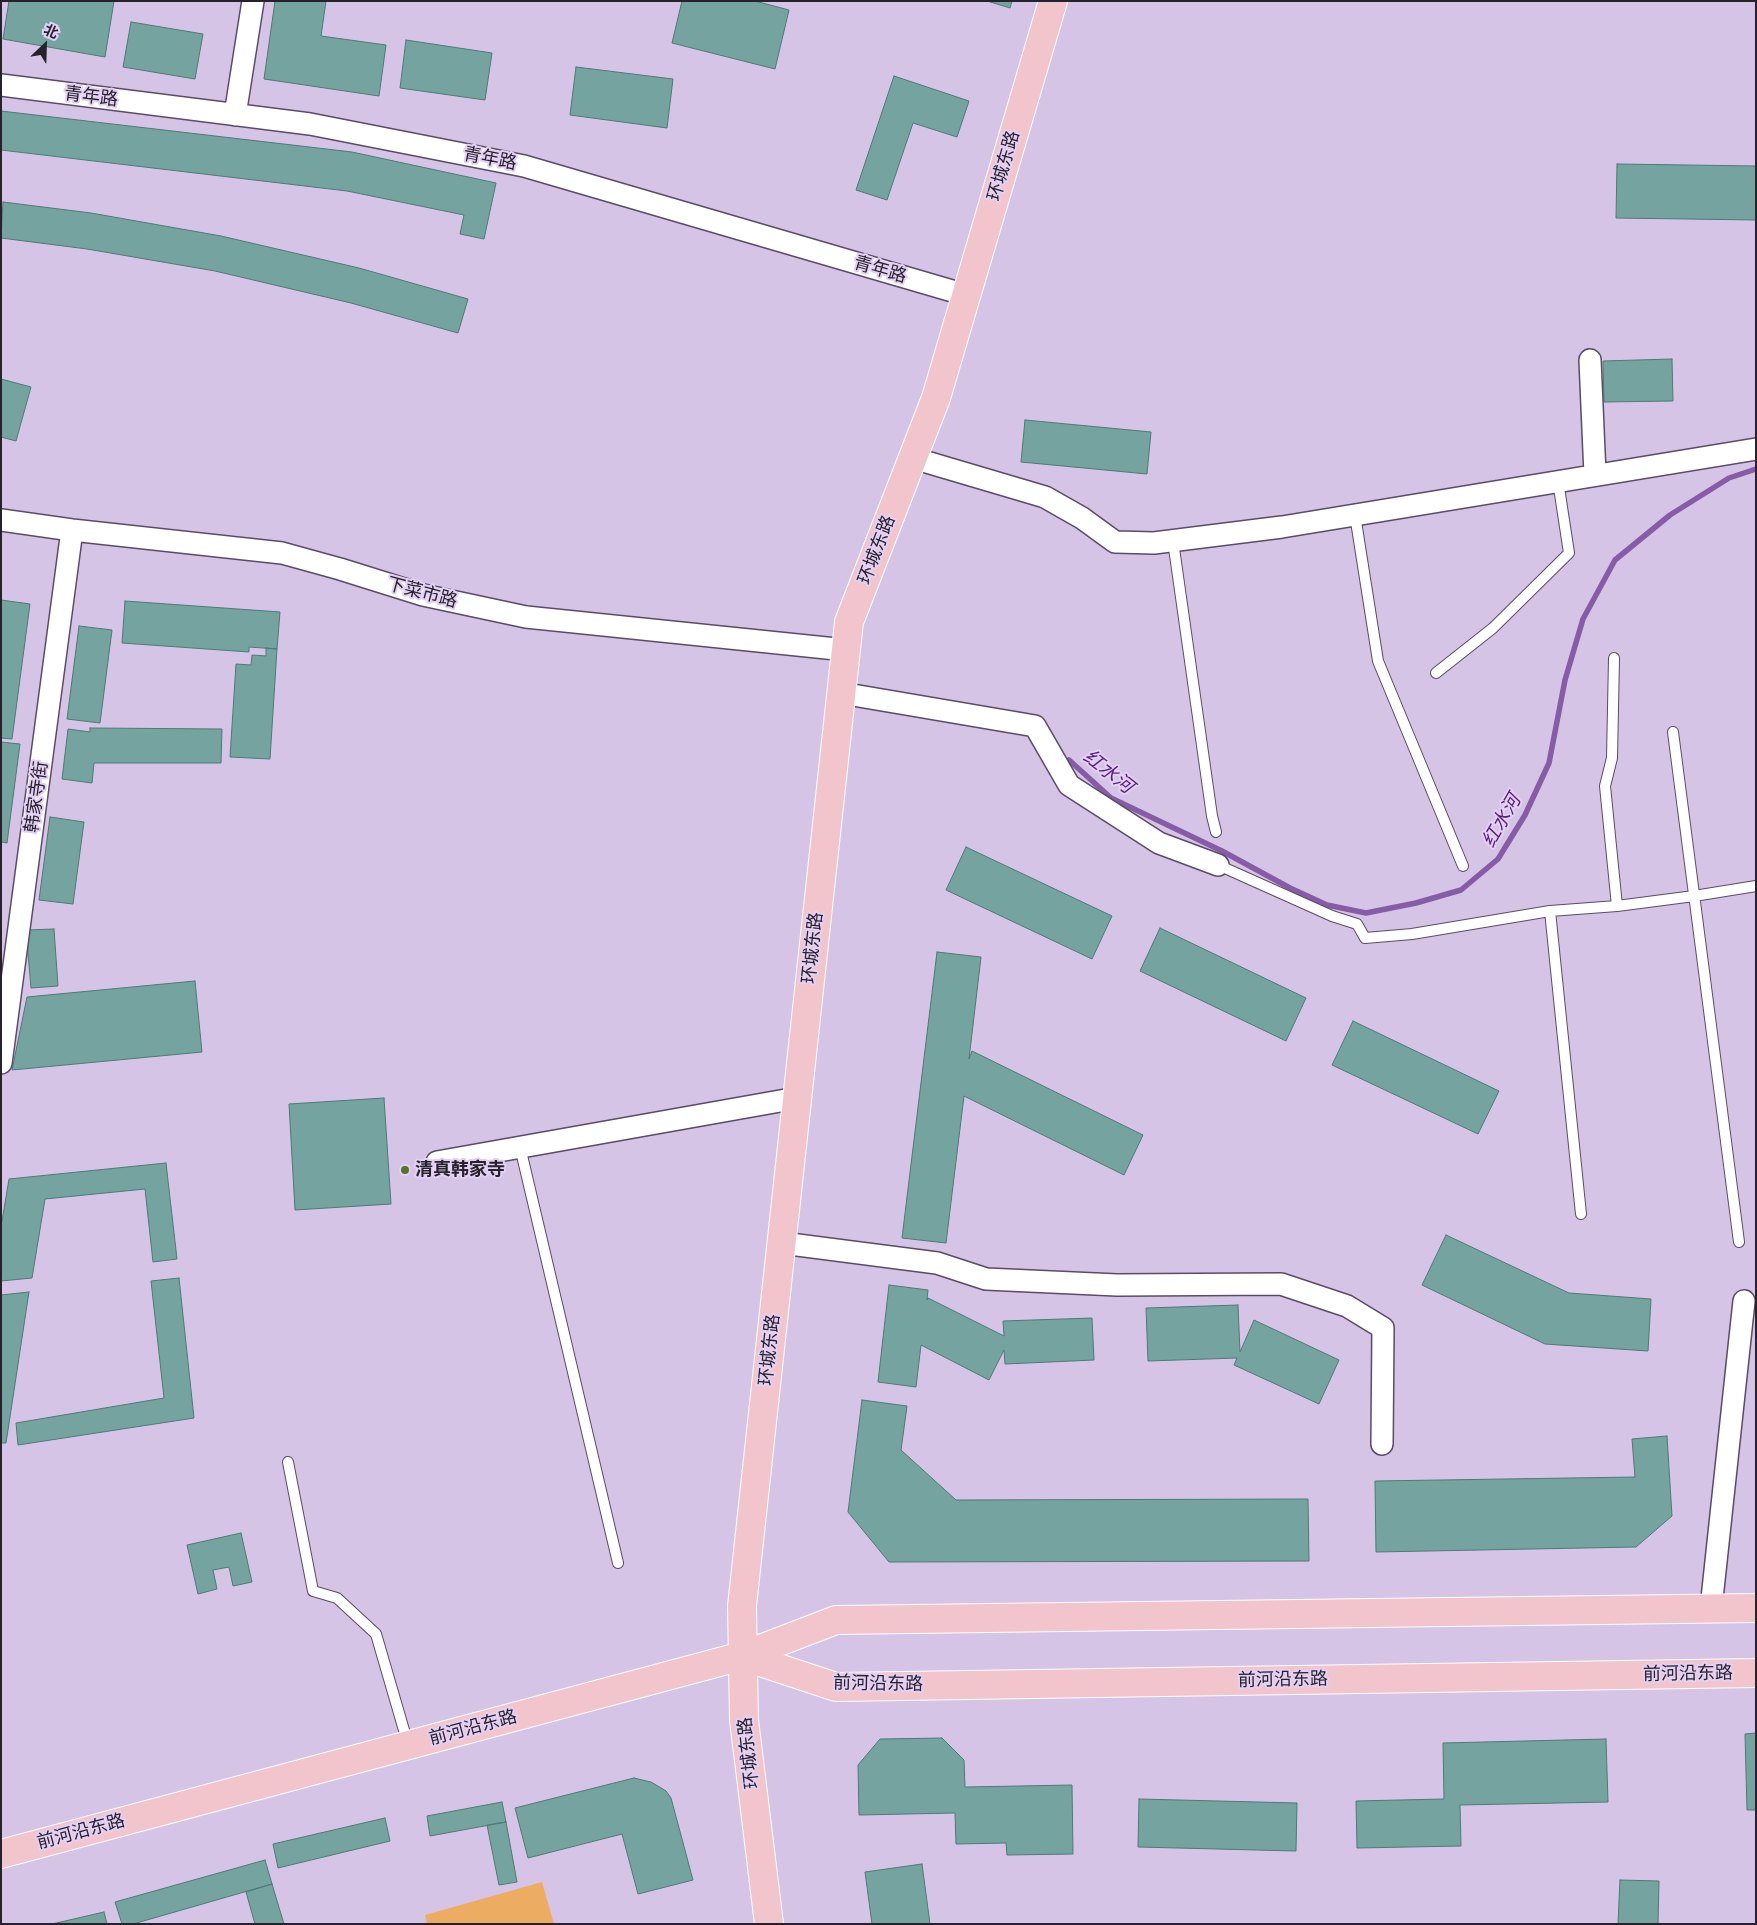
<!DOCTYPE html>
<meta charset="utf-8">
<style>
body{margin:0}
#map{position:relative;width:1757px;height:1925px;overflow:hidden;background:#d6c4e6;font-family:Lora,"Noto Sans SC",serif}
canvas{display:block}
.frame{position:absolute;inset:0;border:2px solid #27202d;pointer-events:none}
.north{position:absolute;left:20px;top:20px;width:50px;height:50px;-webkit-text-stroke:4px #e3d0f3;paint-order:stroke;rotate:24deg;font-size:14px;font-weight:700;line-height:20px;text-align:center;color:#27202d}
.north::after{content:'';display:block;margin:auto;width:18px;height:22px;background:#27202d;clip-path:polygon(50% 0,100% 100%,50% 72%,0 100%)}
</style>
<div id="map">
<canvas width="1757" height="1925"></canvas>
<div class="frame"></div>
<div class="north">北</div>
</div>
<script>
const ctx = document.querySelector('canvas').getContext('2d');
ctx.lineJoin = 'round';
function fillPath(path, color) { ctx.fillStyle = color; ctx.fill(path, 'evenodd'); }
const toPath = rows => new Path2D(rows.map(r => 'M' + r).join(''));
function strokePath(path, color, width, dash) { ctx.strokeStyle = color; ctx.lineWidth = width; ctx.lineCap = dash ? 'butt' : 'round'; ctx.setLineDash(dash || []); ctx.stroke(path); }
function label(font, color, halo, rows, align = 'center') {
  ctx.font = font + ' Lora,"Noto Sans SC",serif'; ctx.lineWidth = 4; ctx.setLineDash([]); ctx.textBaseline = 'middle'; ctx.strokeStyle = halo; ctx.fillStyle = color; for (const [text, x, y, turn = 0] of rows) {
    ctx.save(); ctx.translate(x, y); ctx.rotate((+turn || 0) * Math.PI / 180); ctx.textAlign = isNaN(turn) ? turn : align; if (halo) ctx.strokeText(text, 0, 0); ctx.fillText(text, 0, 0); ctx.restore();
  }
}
const green = toPath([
 [542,1882,554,1924,427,1924,425,1915]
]);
const stream = toPath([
 [1069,760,1111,798,1222,851,1290,888,1327,905,1366,913,1416,903,1461,890,1498,859,1525,815,1549,763,1565,680,1583,619,1615,560,1670,515,1729,478,1756,469]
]);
const building = toPath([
 [9,1,114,1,105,57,3,39,9,1],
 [275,1,326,1,321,36,386,45,379,96,264,79,275,1],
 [682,1,755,1,789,10,775,69,672,43,682,1],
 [987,1,1012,1,1010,8,987,1],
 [131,22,203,34,195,79,123,67,131,22],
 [406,40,492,53,485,100,400,88,406,40],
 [576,67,673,79,667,128,570,115,576,67],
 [894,76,969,101,957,137,913,123,887,200,856,190,894,76],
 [1,111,352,152,496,183,484,239,460,234,464,215,347,191,1,150,1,111],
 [1617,164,1756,166,1756,220,1616,218,1617,164],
 [3,202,91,213,221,236,359,268,468,299,458,333,351,303,215,271,87,249,1,238,3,202],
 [1672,359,1673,401,1604,402,1603,361,1672,359],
 [1,379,31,387,16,441,1,437,1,379],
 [1025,420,1151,432,1147,474,1021,462,1025,420],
 [1,600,30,604,12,739,1,738,1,600],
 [125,601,280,612,277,649,249,647,249,652,122,643,125,601],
 [79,626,112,630,100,723,67,719,79,626],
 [266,648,277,649,270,759,230,757,236,664,251,665,252,655,266,656,266,648],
 [90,728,222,729,221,763,94,763,92,783,62,779,68,729,90,732,90,728],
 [1,742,20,744,7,843,1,842,1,742],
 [50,817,84,822,73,904,39,900,50,817],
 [966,847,1112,916,1092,959,946,890,966,847],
 [1160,928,1306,998,1286,1041,1140,971,1160,928],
 [54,929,58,986,31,988,26,930,54,929],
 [937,952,981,957,969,1059,972,1051,1143,1135,1124,1175,964,1096,946,1243,902,1238,937,952],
 [195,981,202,1052,12,1070,27,997,195,981],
 [1353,1021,1499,1091,1478,1134,1332,1065,1353,1021],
 [384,1098,391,1204,295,1210,289,1104,384,1098],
 [166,1163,177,1259,153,1262,145,1189,45,1199,32,1278,1,1281,1,1227,9,1179,166,1163],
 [1446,1235,1569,1293,1651,1299,1648,1351,1545,1344,1422,1285,1446,1235],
 [179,1278,194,1418,18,1445,16,1423,164,1398,151,1281,179,1278],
 [889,1285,928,1290,927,1300,928,1298,1004,1336,1003,1321,1092,1318,1094,1360,1005,1364,1004,1350,989,1380,921,1345,916,1387,878,1382,889,1285],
 [29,1292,6,1443,1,1443,1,1295,29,1292],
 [1238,1305,1240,1352,1254,1320,1339,1360,1319,1404,1234,1365,1237,1358,1148,1361,1146,1308,1238,1305],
 [862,1400,907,1406,901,1450,956,1500,1308,1499,1309,1561,889,1562,848,1512,862,1400],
 [1667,1436,1672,1516,1636,1547,1376,1552,1375,1481,1635,1477,1632,1439,1667,1436],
 [241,1533,252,1582,233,1586,229,1567,213,1570,217,1589,198,1594,187,1545,241,1533],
 [1756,1733,1756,1810,1747,1810,1745,1734,1756,1733],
 [942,1738,964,1760,965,1787,1072,1785,1073,1854,1007,1855,1006,1843,956,1844,955,1813,859,1815,858,1765,880,1739,942,1738],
 [1606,1739,1608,1802,1460,1805,1461,1846,1357,1848,1356,1801,1444,1799,1443,1743,1606,1739],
 [634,1778,651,1782,666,1791,671,1798,693,1880,638,1894,622,1834,528,1858,515,1808,634,1778],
 [1139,1799,1297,1803,1296,1851,1138,1847,1139,1799],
 [502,1802,506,1822,430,1836,427,1816,502,1802],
 [385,1818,390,1841,278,1868,273,1844,385,1818],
 [506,1822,517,1882,499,1885,487,1825,506,1822],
 [265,1860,272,1884,133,1924,122,1924,115,1902,265,1860],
 [922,1864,930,1924,872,1924,865,1872,922,1864],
 [1620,1880,1659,1881,1658,1924,1618,1924,1620,1880],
 [272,1884,284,1924,255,1924,246,1892,272,1884],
 [104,1912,107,1924,52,1924,104,1912]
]);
const lane = toPath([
 [1355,515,1378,661,1463,866],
 [1173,541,1212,816,1216,832],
 [1614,658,1612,758,1605,786,1617,906],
 [1436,673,1493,628,1569,553,1558,481],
 [1673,732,1739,1242],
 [1218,865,1332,916,1357,924,1365,938,1412,934,1550,911,1617,906,1694,896,1756,886],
 [1550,911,1581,1214],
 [520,1147,618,1563],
 [288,1462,313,1591,337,1598,376,1634,408,1744]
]);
const street = toPath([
 [1,85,310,124,524,166,966,295],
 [235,115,253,1],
 [1590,360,1595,475],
 [913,458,1045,497,1082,518,1115,542,1154,543,1282,527,1756,449],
 [1,520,72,530,282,553,340,569,423,595,526,617,846,650],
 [841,693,1035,726,1069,785,1159,843,1218,865],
 [1,1063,72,530],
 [437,1162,797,1098],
 [782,1243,937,1263,986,1279,1117,1285,1281,1284,1347,1306,1383,1328,1382,1444],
 [1711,1608,1744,1301]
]);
const primary = toPath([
 [742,1656,836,1687,1756,1673],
 [1,1854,742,1656,836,1620,1756,1608],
 [769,1924,744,1720,742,1606,849,622,936,398,1053,1]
]);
const markers = [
 [405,1170,5,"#55742a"]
];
const streetNames = [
 ["青年路",91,97,7],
 ["青年路",490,159,11],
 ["环城东路",1004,166,-74],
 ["青年路",880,270,16],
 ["环城东路",877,550,-69],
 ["下菜市路",422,593,15],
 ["韩家寺街",37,797,-82],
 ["环城东路",813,948,-84],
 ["环城东路",770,1350,-84],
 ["前河沿东路",1688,1674,-1],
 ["前河沿东路",1283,1680,-1],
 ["前河沿东路",878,1684,1],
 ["前河沿东路",473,1728,-15],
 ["环城东路",749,1753,-96],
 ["前河沿东路",81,1832,-15]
];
const poiNames = [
 ["清真韩家寺",415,1170]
];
const waterNames = [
 ["红水河",1108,772,38],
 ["红水河",1502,821,-60]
];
fillPath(green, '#ecad63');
strokePath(stream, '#865ca7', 5.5);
fillPath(building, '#75a4a0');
strokePath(building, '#4c7a76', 1);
strokePath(lane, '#5a4b68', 12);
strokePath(street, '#5a4b68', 24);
strokePath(primary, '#fff', 30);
strokePath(lane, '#fff', 10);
strokePath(street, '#fff', 21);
strokePath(primary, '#f2c5cc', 28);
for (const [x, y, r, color] of markers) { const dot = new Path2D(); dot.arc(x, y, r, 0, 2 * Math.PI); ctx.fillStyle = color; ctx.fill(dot); strokePath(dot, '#e3d0f3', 2); }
label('18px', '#27202d', '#e3d0f3', streetNames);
label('bold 18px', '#27202d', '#e3d0f3', poiNames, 'left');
label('italic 19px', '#561d7a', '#e3d0f3', waterNames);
</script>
